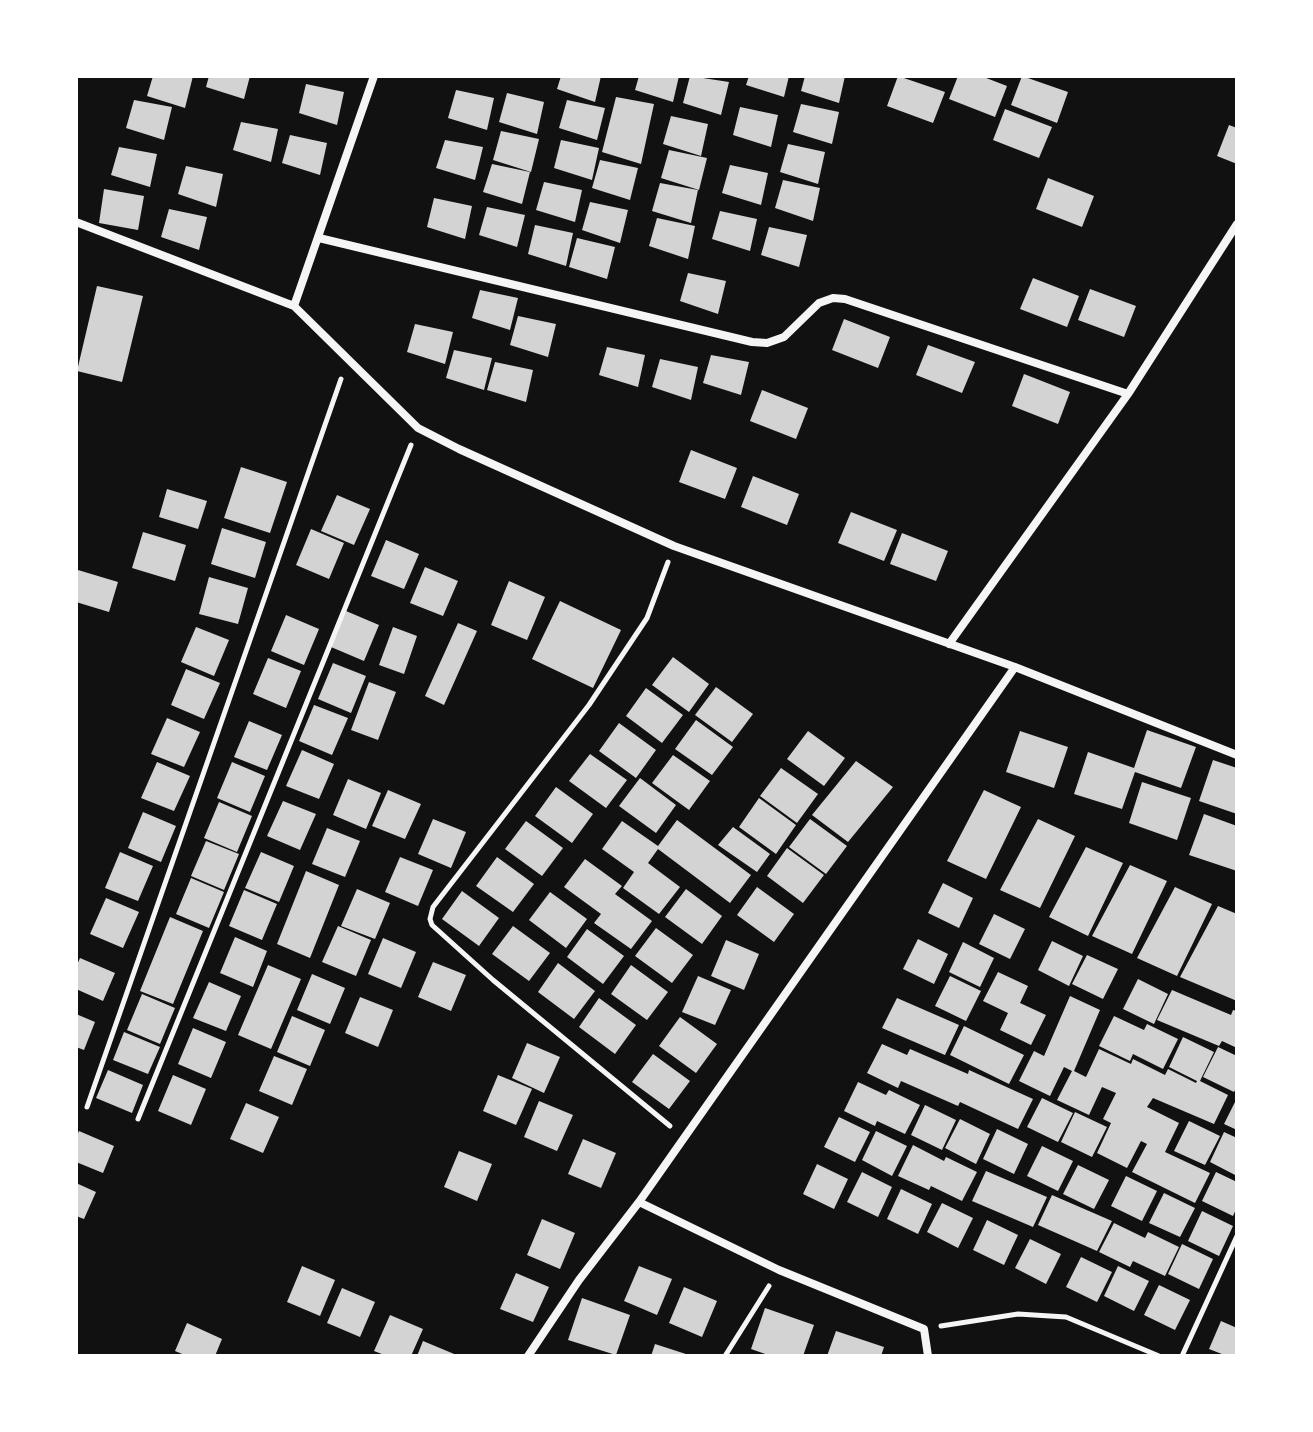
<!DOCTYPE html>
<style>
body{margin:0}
#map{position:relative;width:1313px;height:1432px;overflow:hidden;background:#111;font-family:"Archivo Narrow",sans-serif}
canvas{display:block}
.frame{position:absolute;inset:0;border:78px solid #fff;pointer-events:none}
</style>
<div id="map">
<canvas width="1313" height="1432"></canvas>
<div class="frame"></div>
</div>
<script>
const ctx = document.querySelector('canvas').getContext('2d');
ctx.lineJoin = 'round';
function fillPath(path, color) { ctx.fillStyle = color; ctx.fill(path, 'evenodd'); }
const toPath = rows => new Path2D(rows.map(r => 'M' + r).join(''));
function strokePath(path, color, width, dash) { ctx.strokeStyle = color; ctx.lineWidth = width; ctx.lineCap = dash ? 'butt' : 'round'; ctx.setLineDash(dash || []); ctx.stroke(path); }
const building = toPath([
 [153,76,193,76,185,108,147,96],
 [209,76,250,76,244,99,206,87],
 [561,76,601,76,595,102,557,89],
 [639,76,679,76,673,102,635,90],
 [690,76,729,82,721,115,683,103],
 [749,76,789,76,784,97,746,85],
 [805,76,845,76,839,103,801,91],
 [898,76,945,92,933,123,887,106],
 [958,76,981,76,1007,86,995,117,949,99],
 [1022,76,1068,92,1057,123,1011,105],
 [306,84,344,92,337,125,299,113],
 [456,90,494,98,487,130,448,118],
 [507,93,544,102,537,134,499,122],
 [616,97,654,104,641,164,602,152],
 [134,100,172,107,164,140,126,128],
 [567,100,605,108,597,140,559,128],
 [801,104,839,112,832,144,793,132],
 [740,107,778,115,771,147,733,135],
 [1005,109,1052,127,1039,158,993,140],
 [671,116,708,124,701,156,663,144],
 [241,122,278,129,271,162,233,150],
 [1229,125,1237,128,1237,164,1217,156],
 [501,131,539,139,531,172,493,160],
 [290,135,327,143,320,175,282,163],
 [445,140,483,147,475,180,436,168],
 [561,140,599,148,592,180,554,168],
 [788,144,825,152,818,184,780,172],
 [119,147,157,154,150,187,111,175],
 [669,150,707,158,699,190,661,178],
 [600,160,638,168,630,200,592,188],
 [492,164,530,172,522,204,483,192],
 [730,165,768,173,761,205,722,193],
 [186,166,223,174,216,207,178,194],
 [1048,178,1094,196,1082,227,1036,209],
 [783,180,820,188,813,221,775,208],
 [544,182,582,190,575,222,536,210],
 [660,183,698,190,691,223,652,211],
 [104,189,144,196,138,230,99,223],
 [434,198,472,206,465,239,427,227],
 [590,202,628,210,620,243,582,230],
 [487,207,525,215,517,247,479,235],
 [169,209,207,217,199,250,161,237],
 [720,211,757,219,750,251,712,239],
 [657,218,695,226,688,259,649,246],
 [535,225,573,233,566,266,528,254],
 [769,227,807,235,799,267,761,255],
 [577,238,615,247,607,279,569,267],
 [688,273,726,281,718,314,680,301],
 [1033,278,1079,296,1067,327,1020,309],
 [97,286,143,296,122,382,77,371],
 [1090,289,1136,306,1124,337,1078,320],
 [480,290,518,298,510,330,472,318],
 [518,316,556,324,548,357,510,345],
 [844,319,890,337,878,368,832,350],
 [415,324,453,332,445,364,407,352],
 [928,345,975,362,962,393,916,375],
 [607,347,645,355,638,387,599,375],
 [454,350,492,358,484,390,446,378],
 [711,355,749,362,741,395,703,383],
 [660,359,698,367,691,400,652,387],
 [495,362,533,370,526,402,487,390],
 [1024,374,1070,392,1058,424,1012,406],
 [762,390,808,408,796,439,750,421],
 [691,450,737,468,725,499,679,482],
 [241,467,287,482,270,533,224,518],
 [753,476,799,494,787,525,741,507],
 [167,489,207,501,198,529,159,517],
 [337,495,370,509,354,545,321,531],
 [851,512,897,530,884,561,838,543],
 [222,528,266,542,255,578,211,564],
 [311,529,344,543,329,579,296,565],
 [143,532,186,545,175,581,132,568],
 [902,533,948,551,936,581,890,564],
 [386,540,419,554,404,589,371,576],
 [425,567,458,581,443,616,410,603],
 [78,570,118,582,109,612,76,602],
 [209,577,248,588,238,624,199,614],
 [509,581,545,597,527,640,491,625],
 [560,601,621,630,593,688,532,659],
 [346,611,379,625,364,661,331,647],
 [286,615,319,629,304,665,271,651],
 [458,623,477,631,444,705,425,696],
 [196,627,229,640,214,676,181,662],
 [393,627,417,636,404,674,379,665],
 [673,657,709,684,689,712,652,685],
 [268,658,301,671,286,708,253,694],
 [333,663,366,676,351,713,318,699],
 [186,669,220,683,204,719,171,705],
 [369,682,396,692,378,740,351,730],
 [716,687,753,714,732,742,695,715],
 [646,688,683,715,662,743,626,716],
 [314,705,348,718,332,755,299,741],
 [167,718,200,732,184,767,151,754],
 [696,720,733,747,712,775,675,749],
 [249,721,282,735,267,770,234,757],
 [619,723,656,750,636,778,599,751],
 [1147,730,1196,747,1181,788,1135,772,1122,809,1074,794,1088,752,1134,768],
 [808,731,845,758,824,786,787,759],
 [1020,731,1068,747,1054,788,1006,772],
 [302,750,334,764,319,799,286,786],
 [590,754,627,780,606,808,569,781],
 [673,755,710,781,689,810,652,783],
 [1213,760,1237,768,1237,814,1199,801],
 [856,761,893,787,848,842,812,815],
 [157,762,190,776,174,811,141,798],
 [232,762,265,776,250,812,217,798],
 [781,768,818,794,797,823,760,796],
 [640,778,676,805,656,833,619,806],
 [348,779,381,793,366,829,333,815],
 [1142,782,1191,798,1177,840,1129,823],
 [556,787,593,814,572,843,535,816],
 [388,790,421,804,405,839,372,826],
 [984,790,1021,807,986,879,947,861],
 [759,798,796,825,776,854,739,827],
 [283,801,316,814,300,850,267,836],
 [219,802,252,816,237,852,204,838],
 [143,812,176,826,161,862,128,848],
 [1204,814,1237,826,1237,871,1189,855],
 [433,819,466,832,451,868,418,854],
 [810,819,847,846,826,874,789,847],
 [1038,819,1075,836,1040,908,1000,890],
 [677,820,751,875,730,903,658,849,648,863,680,887,659,914,623,888,634,872,602,849,622,821,658,846],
 [526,821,563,848,542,876,505,849],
 [733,827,770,854,757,872,718,845],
 [327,828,360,841,345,877,312,864],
 [206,841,239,854,224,890,191,876],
 [1086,847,1123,863,1088,936,1049,917],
 [787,848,824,875,803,903,767,876],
 [120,852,153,866,138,901,105,888],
 [261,852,294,866,279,902,245,888],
 [400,857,433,870,418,906,385,892],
 [497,857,534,884,513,912,476,886],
 [585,859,622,886,615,894,652,921,631,949,594,923,601,914,564,887],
 [1130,865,1167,881,1132,954,1092,936],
 [306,871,339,885,310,958,277,944],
 [191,878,224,892,209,928,176,914],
 [943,883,973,898,959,928,928,913],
 [757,887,794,914,774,942,737,915],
 [1175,887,1212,904,1177,976,1137,958],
 [357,889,390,903,375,939,341,926],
 [686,889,722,916,702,944,665,917],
 [244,890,277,904,262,940,229,926],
 [462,891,499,918,479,946,442,919],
 [550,892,587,919,566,948,529,920],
 [106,898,139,912,123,948,90,934],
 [1218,906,1237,914,1237,1001,1180,977],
 [994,914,1025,929,1010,959,979,944],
 [170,917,203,931,173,1004,140,991],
 [338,926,371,940,356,976,322,962],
 [513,926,550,953,529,981,492,954],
 [656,928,693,955,672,983,635,956],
 [587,929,624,956,603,984,567,957],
 [235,937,267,951,253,987,220,973],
 [383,938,416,952,401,988,368,974],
 [918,939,948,954,934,984,903,969],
 [726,940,759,954,744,990,711,976],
 [1052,941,1083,956,1069,986,1038,970],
 [963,942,994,958,980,987,949,972],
 [1087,955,1118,969,1103,999,1072,984],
 [80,958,115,973,103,1001,76,989,76,967],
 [433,962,466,975,451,1011,418,997],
 [558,963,595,991,574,1019,538,992],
 [268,965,301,979,271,1049,238,1035],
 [631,965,668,992,647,1020,611,994],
 [998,972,1028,986,1020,1003,1046,1015,1031,1045,1000,1030,1008,1013,983,1001],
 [312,974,345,988,330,1024,297,1010],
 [698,976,731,990,715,1025,682,1012],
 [950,976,981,991,966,1021,935,1006],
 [1138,979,1168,994,1154,1024,1123,1009],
 [209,982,241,996,226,1031,193,1018],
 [1172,990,1231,1015,1233,1010,1237,1011,1237,1048,1222,1041,1219,1046,1157,1020],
 [142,994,175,1008,160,1044,127,1030],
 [1070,996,1100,1010,1074,1071,1086,1077,1099,1049,1131,1064,1133,1059,1165,1075,1168,1069,1196,1083,1197,1081,1169,1067,1183,1037,1214,1052,1200,1081,1228,1095,1214,1124,1153,1098,1147,1107,1179,1123,1165,1152,1210,1173,1195,1203,1132,1172,1147,1144,1141,1141,1127,1168,1097,1153,1111,1123,1103,1119,1116,1093,1102,1087,1089,1115,1057,1100,1072,1071,1064,1067,1050,1096,1019,1081,1034,1051,1044,1056],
 [360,997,393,1010,378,1047,345,1033],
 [599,998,636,1025,615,1054,579,1027],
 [897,998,959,1025,945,1055,882,1028],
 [76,1014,95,1022,84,1050,76,1047],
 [292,1016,325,1030,310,1066,277,1052],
 [1114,1016,1144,1030,1147,1024,1178,1039,1163,1069,1133,1054,1130,1061,1099,1046],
 [680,1017,717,1044,696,1073,659,1046],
 [964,1026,1024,1055,1009,1084,950,1055],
 [193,1028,226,1042,211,1078,178,1064],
 [124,1032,160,1047,148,1074,113,1060],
 [527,1043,560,1057,544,1093,512,1078],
 [882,1044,907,1055,910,1049,968,1074,969,1070,1033,1099,1018,1129,960,1102,958,1106,901,1081,898,1088,867,1073],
 [1218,1047,1237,1056,1237,1086,1234,1092,1203,1077],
 [653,1054,690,1081,669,1109,632,1082],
 [274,1056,307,1069,292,1105,259,1091],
 [108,1070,143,1085,132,1113,96,1098],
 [173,1075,206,1089,191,1125,158,1111],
 [498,1075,532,1089,516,1125,483,1111],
 [858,1082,886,1095,889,1090,920,1105,905,1134,877,1121,875,1126,844,1111],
 [1042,1098,1073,1113,1058,1142,1027,1127],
 [1237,1098,1237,1130,1224,1124],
 [539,1101,573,1115,557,1151,524,1137],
 [246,1103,279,1117,263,1153,230,1139],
 [925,1105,956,1120,942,1150,911,1135],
 [1075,1112,1107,1127,1092,1157,1061,1142],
 [839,1117,870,1132,855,1162,824,1147],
 [960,1119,990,1134,976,1164,945,1148],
 [1189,1121,1220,1136,1205,1165,1174,1151],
 [997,1129,1028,1144,1014,1174,983,1159],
 [79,1131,114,1146,103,1173,76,1162,76,1137],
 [876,1131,907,1146,892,1176,862,1160],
 [1224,1132,1237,1138,1237,1176,1210,1162],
 [583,1139,616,1153,601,1188,568,1174],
 [913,1145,944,1161,946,1157,977,1172,962,1201,931,1186,929,1190,898,1176],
 [1042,1146,1073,1161,1058,1191,1027,1176],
 [459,1151,492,1164,477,1201,444,1187],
 [817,1164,848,1179,834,1209,803,1194],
 [1078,1165,1109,1180,1094,1209,1063,1194],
 [986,1171,1047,1197,1033,1227,972,1201],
 [862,1172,892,1187,878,1217,847,1202],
 [1216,1172,1237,1182,1237,1207,1233,1216,1202,1201],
 [1126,1176,1157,1191,1142,1221,1111,1206],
 [76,1183,96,1192,84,1219,76,1216],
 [901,1189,932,1204,918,1234,887,1219],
 [1164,1193,1195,1208,1180,1237,1149,1223],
 [1052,1195,1112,1221,1097,1251,1038,1225],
 [942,1203,973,1218,958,1248,927,1232],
 [1202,1211,1233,1226,1219,1256,1188,1241],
 [542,1219,575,1233,560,1269,527,1255],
 [987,1220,1018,1235,1004,1265,973,1250],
 [1114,1223,1145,1238,1148,1232,1179,1247,1165,1276,1133,1261,1130,1267,1099,1252],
 [1030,1239,1061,1254,1046,1284,1015,1268],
 [1182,1244,1213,1259,1199,1289,1168,1274],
 [1081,1257,1112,1272,1097,1302,1066,1287],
 [302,1266,335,1280,320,1316,287,1302],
 [639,1266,672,1279,657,1315,624,1301],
 [1118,1266,1149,1281,1134,1311,1104,1296],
 [516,1273,549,1287,533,1322,500,1309],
 [1159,1285,1190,1300,1175,1330,1144,1315],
 [684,1287,717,1301,702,1337,669,1323],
 [342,1288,375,1302,360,1337,327,1323],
 [582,1298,630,1315,616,1355,568,1340],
 [765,1308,814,1325,803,1356,771,1356,751,1349],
 [390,1315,423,1329,411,1356,387,1356,374,1351],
 [1221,1321,1237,1328,1237,1356,1227,1356,1209,1349],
 [187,1323,222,1339,215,1356,187,1356,175,1351],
 [836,1331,884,1347,881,1356,827,1356],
 [423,1341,459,1356,417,1356],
 [655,1344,689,1355,689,1356,651,1356]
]);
const path = toPath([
 [668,562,647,618,589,705,433,907,430,919,432,925,493,980,670,1126],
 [87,1107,341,379],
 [138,1119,411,445],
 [941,1326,1018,1314,1066,1317,1159,1356],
 [725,1356,769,1286],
 [1182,1356,1237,1236]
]);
const minor = toPath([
 [76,222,294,306,418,428,459,449,674,546,1015,667,1237,755],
 [319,238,752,342,767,343,784,337,819,303,833,298,845,299,1128,394],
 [294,306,374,76],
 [949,644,1128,394,1237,224],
 [639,1202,779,1270,924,1329,928,1356],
 [528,1356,579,1280,639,1202,1015,667]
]);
fillPath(building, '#d3d3d3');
strokePath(path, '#f5f5f5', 5);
strokePath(minor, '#f5f5f5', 8);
</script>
